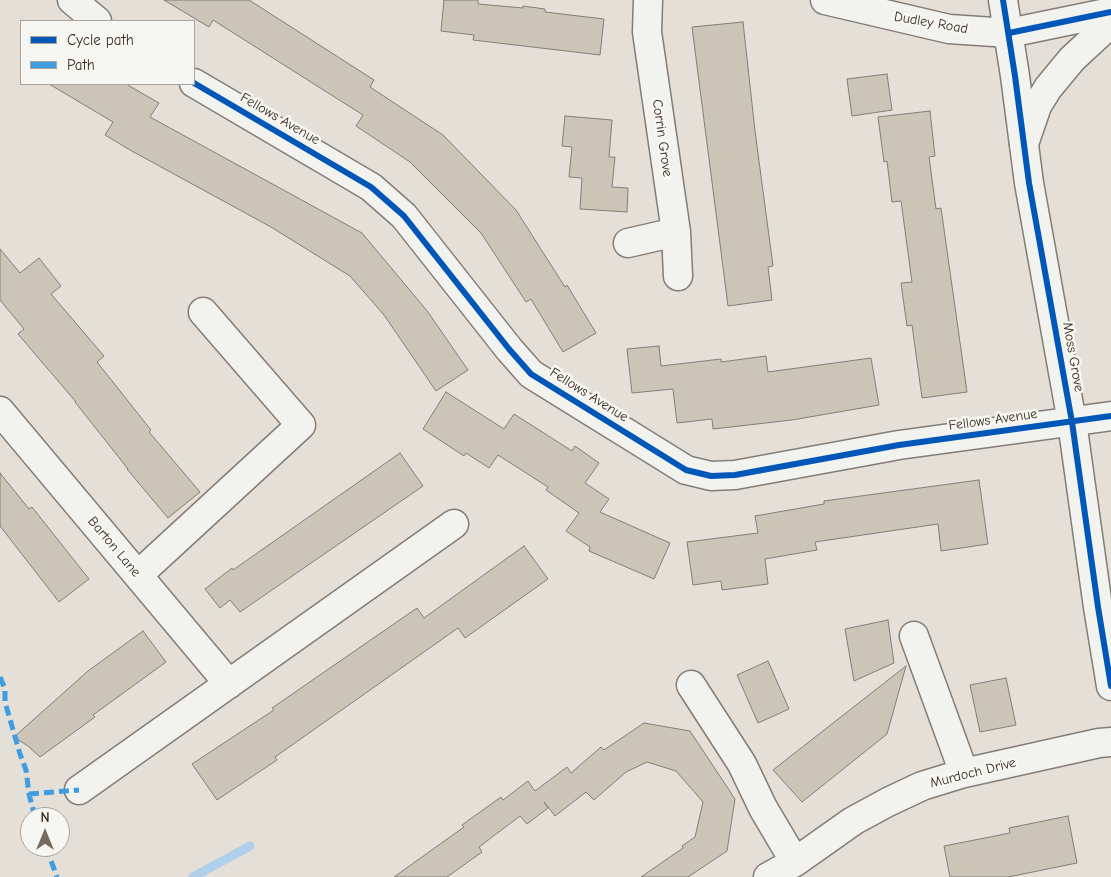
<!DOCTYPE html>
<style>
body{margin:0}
#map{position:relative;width:1111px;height:877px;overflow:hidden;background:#e4e0d7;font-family:"Comic Neue",sans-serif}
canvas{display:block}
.legend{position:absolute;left:20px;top:20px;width:175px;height:65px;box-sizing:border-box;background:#f6f6f2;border:1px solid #aba49d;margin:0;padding:6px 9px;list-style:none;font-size:15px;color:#3b2a1e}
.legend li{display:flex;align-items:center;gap:10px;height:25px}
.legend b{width:25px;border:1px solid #aba49d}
.north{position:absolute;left:20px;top:807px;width:50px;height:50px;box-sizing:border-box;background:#f6f6f2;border:1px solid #aba49d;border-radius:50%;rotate:0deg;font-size:14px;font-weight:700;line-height:20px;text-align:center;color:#3b2a1e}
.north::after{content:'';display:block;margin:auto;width:18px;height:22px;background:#766a5f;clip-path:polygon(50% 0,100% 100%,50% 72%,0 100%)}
</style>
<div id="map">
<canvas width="1111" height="877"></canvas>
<ul class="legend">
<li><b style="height:6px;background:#0057b8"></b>Cycle path</li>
<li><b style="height:6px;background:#3f9ce0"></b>Path</li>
</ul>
<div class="north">N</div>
</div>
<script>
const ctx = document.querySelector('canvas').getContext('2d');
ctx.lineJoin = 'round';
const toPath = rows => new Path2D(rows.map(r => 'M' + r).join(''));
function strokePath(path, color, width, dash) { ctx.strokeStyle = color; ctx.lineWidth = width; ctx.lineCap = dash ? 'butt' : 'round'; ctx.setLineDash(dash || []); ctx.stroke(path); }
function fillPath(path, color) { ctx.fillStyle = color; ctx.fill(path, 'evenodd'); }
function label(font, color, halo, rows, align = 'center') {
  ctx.font = font + ' "Comic Neue",sans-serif'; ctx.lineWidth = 5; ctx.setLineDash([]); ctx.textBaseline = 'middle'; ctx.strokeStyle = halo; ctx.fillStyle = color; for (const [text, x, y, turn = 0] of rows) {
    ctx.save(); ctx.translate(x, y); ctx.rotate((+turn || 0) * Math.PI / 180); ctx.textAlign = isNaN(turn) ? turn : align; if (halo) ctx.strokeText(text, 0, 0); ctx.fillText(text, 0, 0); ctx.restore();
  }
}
const stream = toPath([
 [193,877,250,846]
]);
const building = toPath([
 [164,0,249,0,374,80,370,87,443,135,516,210,565,287,567,285,596,333,563,352,531,299,526,302,481,233,410,162,356,126,363,115,213,20,209,27,164,0],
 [444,0,478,0,478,4,523,8,523,6,545,9,545,12,604,19,600,55,473,40,474,35,441,31,444,0],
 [743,22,755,131,773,266,768,267,772,300,728,306,692,27,743,22],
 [887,74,892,110,852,116,847,79,887,74],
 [49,84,126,84,159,103,150,117,362,233,428,312,468,370,436,391,384,315,350,276,271,227,130,150,105,135,113,122,49,84],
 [930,111,935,156,929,157,936,209,941,208,967,392,922,398,912,325,907,326,901,283,912,282,901,201,892,202,887,161,884,162,878,117,930,111],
 [565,116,612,120,609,157,615,157,612,187,628,188,627,212,580,209,582,178,569,177,572,147,562,146,565,116],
 [0,249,20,273,39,258,61,286,51,294,104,356,97,362,151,430,149,432,200,492,168,518,127,469,128,469,75,402,76,402,18,334,24,329,0,300,0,249],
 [659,346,661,366,721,359,721,362,766,356,768,372,871,358,879,405,792,420,713,429,712,419,677,423,673,389,632,393,627,349,659,346],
 [446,392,504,429,514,414,572,451,575,446,599,463,585,483,609,499,600,512,670,543,654,579,589,551,590,547,566,531,579,513,546,490,548,487,498,455,489,468,466,453,464,456,423,429,446,392],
 [400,453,423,486,240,612,230,600,220,608,205,589,232,568,233,570,400,453],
 [0,473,29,509,32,507,89,579,59,602,0,526,0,473],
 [979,480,988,544,941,551,938,524,815,542,817,550,765,559,768,584,722,590,721,581,693,585,687,542,758,533,755,516,824,504,824,501,979,480],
 [524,546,548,579,465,638,458,628,275,757,277,760,217,800,192,764,274,710,272,708,417,608,424,618,524,546],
 [888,620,894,663,854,681,845,629,888,620],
 [143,631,166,662,93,715,95,717,40,757,28,746,14,737,88,671,143,631],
 [768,661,789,709,758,723,737,675,768,661],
 [906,666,887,734,802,802,773,770,906,666],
 [1006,678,1016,725,980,732,970,685,1006,678],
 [644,723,690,731,735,799,727,851,688,877,641,877,683,848,682,846,695,837,703,802,676,771,647,762,626,772,594,800,586,792,555,816,544,802,548,808,527,824,520,816,479,847,482,852,447,877,394,877,464,827,462,825,501,797,503,800,528,781,535,791,567,767,571,773,601,747,604,750,644,723],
 [1068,816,1077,863,1008,877,950,877,944,846,1010,833,1009,828,1068,816]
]);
const minor = toPath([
 [72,0,97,21],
 [648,0,647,32,676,232,678,276],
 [194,83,371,187,404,216,509,349,531,374,686,470,711,476,735,475,899,445,1111,416],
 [628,243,676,232],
 [0,411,229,684],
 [138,575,301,425,203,312],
 [914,636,964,773],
 [691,685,742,764,763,808,795,862],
 [79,790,454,524],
 [768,877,795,862,853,821,888,802,922,786,964,773,1099,743,1111,742]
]);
const major = toPath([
 [825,0,949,29,1009,33,1111,12],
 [1024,144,1037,106,1048,88,1072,59,1111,23]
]);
const highway = toPath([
 [1003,0,1015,76,1029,183,1072,422,1098,607,1111,686]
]);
const quiet = toPath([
 [0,677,5,689,5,702,20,754,26,770,29,794,35,817],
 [29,794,79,790],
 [46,847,57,877]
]);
const cycleway = toPath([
 [1003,0,1015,76,1029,183,1072,422,1098,607,1111,686],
 [1009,33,1111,12],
 [194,83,371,187,404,216,509,349,531,374,686,470,711,476,735,475,899,445,1111,416]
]);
const streetNames = [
 ["Dudley Road",931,23,10],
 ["Fellows Avenue",280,119,30],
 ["Corrin Grove",662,138,82],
 ["Moss Grove",1073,357,80],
 ["Fellows Avenue",589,395,32],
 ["Fellows Avenue",993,420,-8],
 ["Barton Lane",114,547,50],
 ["Murdoch Drive",973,773,-14]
];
strokePath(stream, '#afcfeb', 9);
fillPath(building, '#cbc4b7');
strokePath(building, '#827d76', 1);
strokePath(minor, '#827d76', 31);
strokePath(major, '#827d76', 31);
strokePath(highway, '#827d76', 31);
strokePath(minor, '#f2f2ef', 28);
strokePath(major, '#f2f2ef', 28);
strokePath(highway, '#f2f2ef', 28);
strokePath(quiet, '#3f9ce0', 5, [10, 5]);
strokePath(cycleway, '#0057b8', 6);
label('14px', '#3b2a1e', '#f6f6f2', streetNames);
</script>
